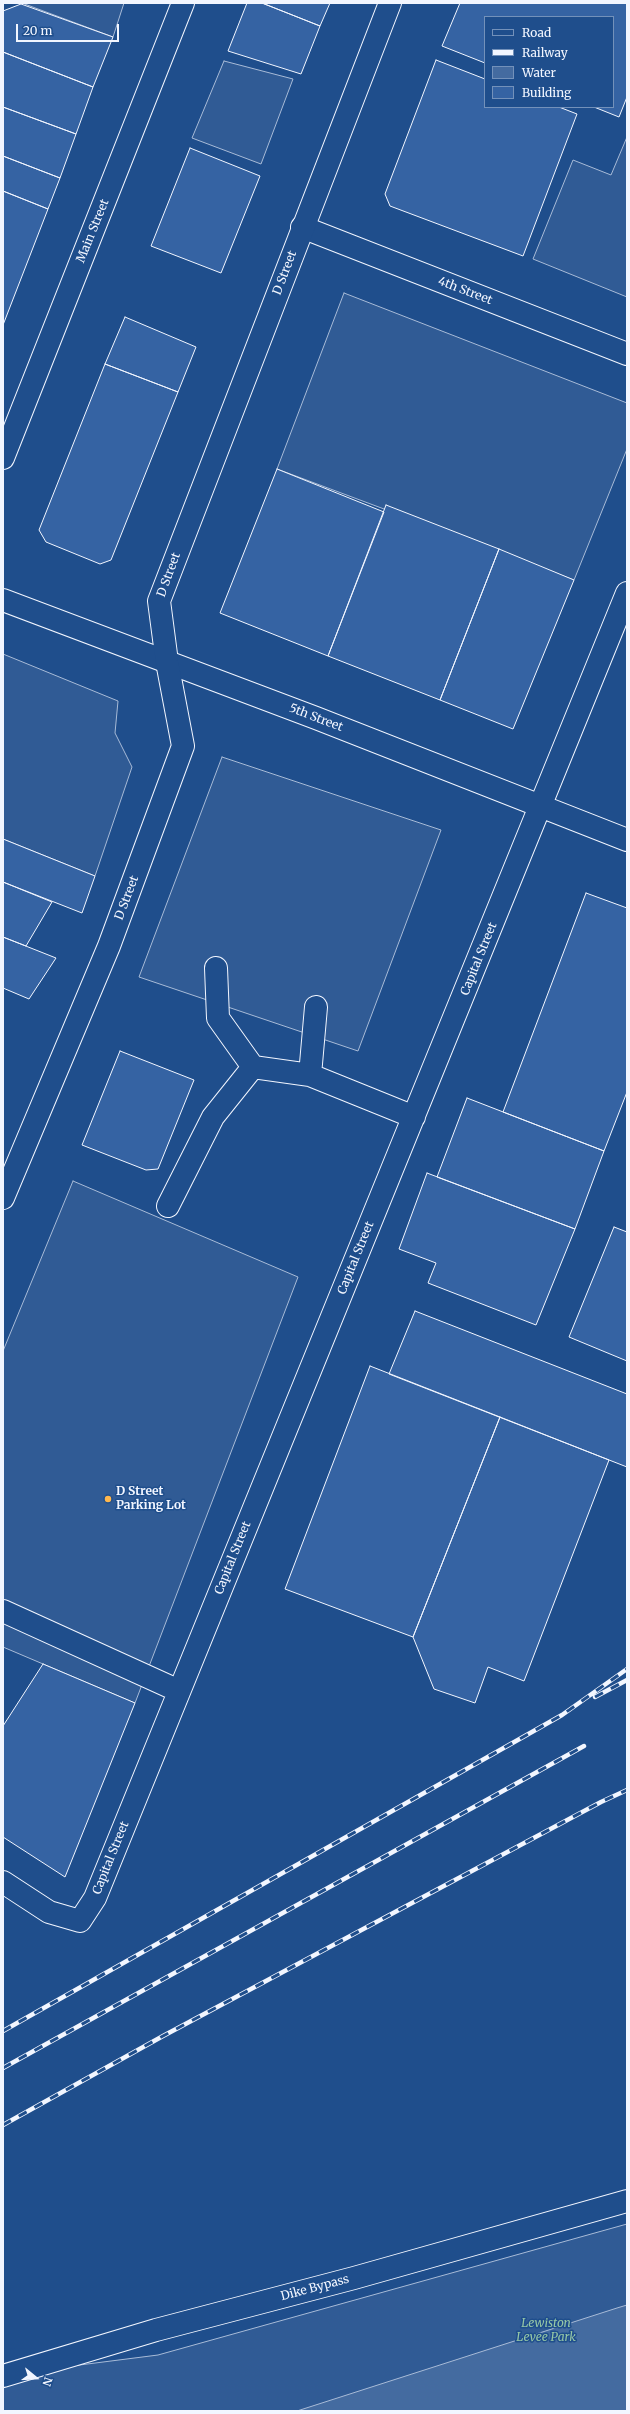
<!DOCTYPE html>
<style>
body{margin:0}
#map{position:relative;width:630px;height:2414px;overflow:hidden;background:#1f4e8c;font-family:Merriweather,serif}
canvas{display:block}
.frame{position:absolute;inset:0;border:4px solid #f2f6ff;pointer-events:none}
.legend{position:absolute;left:484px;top:16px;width:130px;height:92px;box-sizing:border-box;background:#1f4e8c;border:1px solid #7391ba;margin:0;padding:5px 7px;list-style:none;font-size:12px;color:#f2f6ff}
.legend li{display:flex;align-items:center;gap:8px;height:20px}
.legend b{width:20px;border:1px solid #7391ba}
.north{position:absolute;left:16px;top:2358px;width:40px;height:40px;-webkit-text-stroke:3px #1f4e8c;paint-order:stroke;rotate:108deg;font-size:11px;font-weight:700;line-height:16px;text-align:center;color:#f2f6ff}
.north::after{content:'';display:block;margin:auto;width:14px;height:18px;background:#f2f6ff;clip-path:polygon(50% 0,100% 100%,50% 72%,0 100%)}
.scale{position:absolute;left:16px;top:24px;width:103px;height:18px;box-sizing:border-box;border:2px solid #f2f6ff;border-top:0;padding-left:5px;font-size:12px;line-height:14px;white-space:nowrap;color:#f2f6ff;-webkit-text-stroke:3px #1f4e8c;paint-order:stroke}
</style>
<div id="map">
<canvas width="630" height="2414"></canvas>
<div class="frame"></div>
<ul class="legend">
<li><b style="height:5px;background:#1f4e8c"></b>Road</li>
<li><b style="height:5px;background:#f2f6ff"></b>Railway</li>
<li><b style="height:11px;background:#446ba0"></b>Water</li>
<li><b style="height:11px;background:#3563a3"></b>Building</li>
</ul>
<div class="north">N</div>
<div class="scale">20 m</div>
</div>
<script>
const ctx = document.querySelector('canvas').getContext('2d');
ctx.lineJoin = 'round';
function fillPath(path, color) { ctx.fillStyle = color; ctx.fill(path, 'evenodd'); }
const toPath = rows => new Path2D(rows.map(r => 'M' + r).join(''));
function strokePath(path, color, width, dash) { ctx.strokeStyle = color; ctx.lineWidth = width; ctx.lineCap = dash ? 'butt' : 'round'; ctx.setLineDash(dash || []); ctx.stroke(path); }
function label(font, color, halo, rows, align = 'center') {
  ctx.font = font + ' Merriweather,serif'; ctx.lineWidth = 3; ctx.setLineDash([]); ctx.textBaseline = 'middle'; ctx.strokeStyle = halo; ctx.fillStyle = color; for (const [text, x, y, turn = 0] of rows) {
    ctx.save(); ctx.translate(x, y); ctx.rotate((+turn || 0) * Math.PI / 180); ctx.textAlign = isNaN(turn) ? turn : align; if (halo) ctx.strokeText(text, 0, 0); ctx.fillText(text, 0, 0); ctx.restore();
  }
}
const built = toPath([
 [22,3,124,3,113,37,22,3],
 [224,61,293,79,261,164,192,138,224,61],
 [627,137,627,297,533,259,573,160,611,175,627,137],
 [344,293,627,403,627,449,574,580,277,469,344,293],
 [3,654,118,701,115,733,132,767,95,876,3,839,3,654],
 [222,757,441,830,358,1051,139,977,222,757],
 [73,1181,298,1277,135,1703,3,1647,3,1351,73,1181],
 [627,2224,627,2411,3,2411,3,2376,9,2374,158,2355,627,2224]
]);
const water = toPath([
 [627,2305,627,2411,297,2411,617,2308,627,2305]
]);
const building = toPath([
 [247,3,262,3,320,26,301,74,228,51,247,3],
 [262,3,330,3,320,26,262,3],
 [460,3,627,3,627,97,619,117,594,107,613,107,613,17,485,17,485,63,442,46,460,3],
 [21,4,113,37,93,87,3,52,3,11,21,4],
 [3,52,93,87,76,134,3,107,3,52],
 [436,60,485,79,485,107,559,107,577,114,523,256,390,206,385,194,436,60],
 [3,107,76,134,60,178,3,156,3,107],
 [190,148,260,176,221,273,151,246,190,148],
 [3,156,60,178,48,209,3,191,3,156],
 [3,191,48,209,3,325,3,191],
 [125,317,196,347,178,392,105,364,125,317],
 [105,364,178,392,111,560,100,564,46,542,39,530,105,364],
 [277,469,384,512,328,656,220,613,277,469],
 [386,505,499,549,440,700,328,656,386,505],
 [499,549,574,580,513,729,440,700,499,549],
 [3,839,95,876,82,913,3,882,3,839],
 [3,882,52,902,26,946,3,937,3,882],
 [586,893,627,908,627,1092,604,1151,503,1112,586,893],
 [3,937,56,958,29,999,3,988,3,937],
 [120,1051,194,1080,158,1169,146,1170,82,1145,120,1051],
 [467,1098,604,1151,575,1229,437,1177,467,1098],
 [427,1173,575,1229,536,1325,428,1283,436,1263,399,1249,427,1173],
 [614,1227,627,1232,627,1361,569,1337,614,1227],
 [415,1311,627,1394,627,1467,389,1374,415,1311],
 [370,1366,500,1417,413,1637,285,1589,370,1366],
 [500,1417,609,1460,524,1681,488,1667,475,1703,434,1689,413,1637,500,1417],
 [43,1664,135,1703,65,1877,3,1837,3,1726,43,1664]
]);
const minor = toPath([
 [302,227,627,354],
 [3,600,316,718,627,840],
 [216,968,218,1018,253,1067],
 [310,1075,316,1007],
 [168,1206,213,1117,253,1067,310,1075,414,1117],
 [3,1611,179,1691],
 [3,1882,49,1912,80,1921,95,1898,627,593]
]);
const major = toPath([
 [3,458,183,3],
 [3,1198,109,946,183,746,167,662,159,601,390,3]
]);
const highway = toPath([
 [3,2376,156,2330,354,2278,627,2201]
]);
const rail = toPath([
 [595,1697,627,1680],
 [3,2031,562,1715,627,1669],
 [3,2068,584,1746],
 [3,2125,163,2036,601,1802,627,1790]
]);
const markers = [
 [108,1499,4,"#ffb74d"]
];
const streetNames = [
 ["Main Street",93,231,-68],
 ["D Street",285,273,-69],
 ["4th Street",465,291,21],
 ["D Street",169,575,-70],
 ["5th Street",316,718,21],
 ["D Street",127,898,-69],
 ["Capital Street",479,959,-68],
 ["Capital Street",356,1258,-68],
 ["Capital Street",233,1558,-68],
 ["Capital Street",111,1858,-68],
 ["Dike Bypass",315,2288,-15]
];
const poiNames = [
 ["D Street",116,1492],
 ["Parking Lot",116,1506]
];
const parkNames = [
 ["Lewiston",546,2324],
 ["Levee Park",546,2338]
];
fillPath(built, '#305b95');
strokePath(built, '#a8bbd7', 1);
fillPath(water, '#446ba0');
strokePath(water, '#a8bbd7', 1);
fillPath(building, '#3563a3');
strokePath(building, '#f2f6ff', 1);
strokePath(minor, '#f2f6ff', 24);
strokePath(major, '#f2f6ff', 24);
strokePath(highway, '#f2f6ff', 24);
strokePath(minor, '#1f4e8c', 22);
strokePath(major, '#1f4e8c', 22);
strokePath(highway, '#1f4e8c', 22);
strokePath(rail, '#f2f6ff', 4.5);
strokePath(rail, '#1f4e8c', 3, [9]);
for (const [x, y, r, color] of markers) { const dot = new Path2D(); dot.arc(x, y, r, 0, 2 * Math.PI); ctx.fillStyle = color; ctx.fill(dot); strokePath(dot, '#1f4e8c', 1.5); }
label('12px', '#f2f6ff', '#1f4e8c', streetNames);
label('bold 12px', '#f2f6ff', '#1f4e8c', poiNames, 'left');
label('italic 12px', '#97c8a6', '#1f4e8c', parkNames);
</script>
